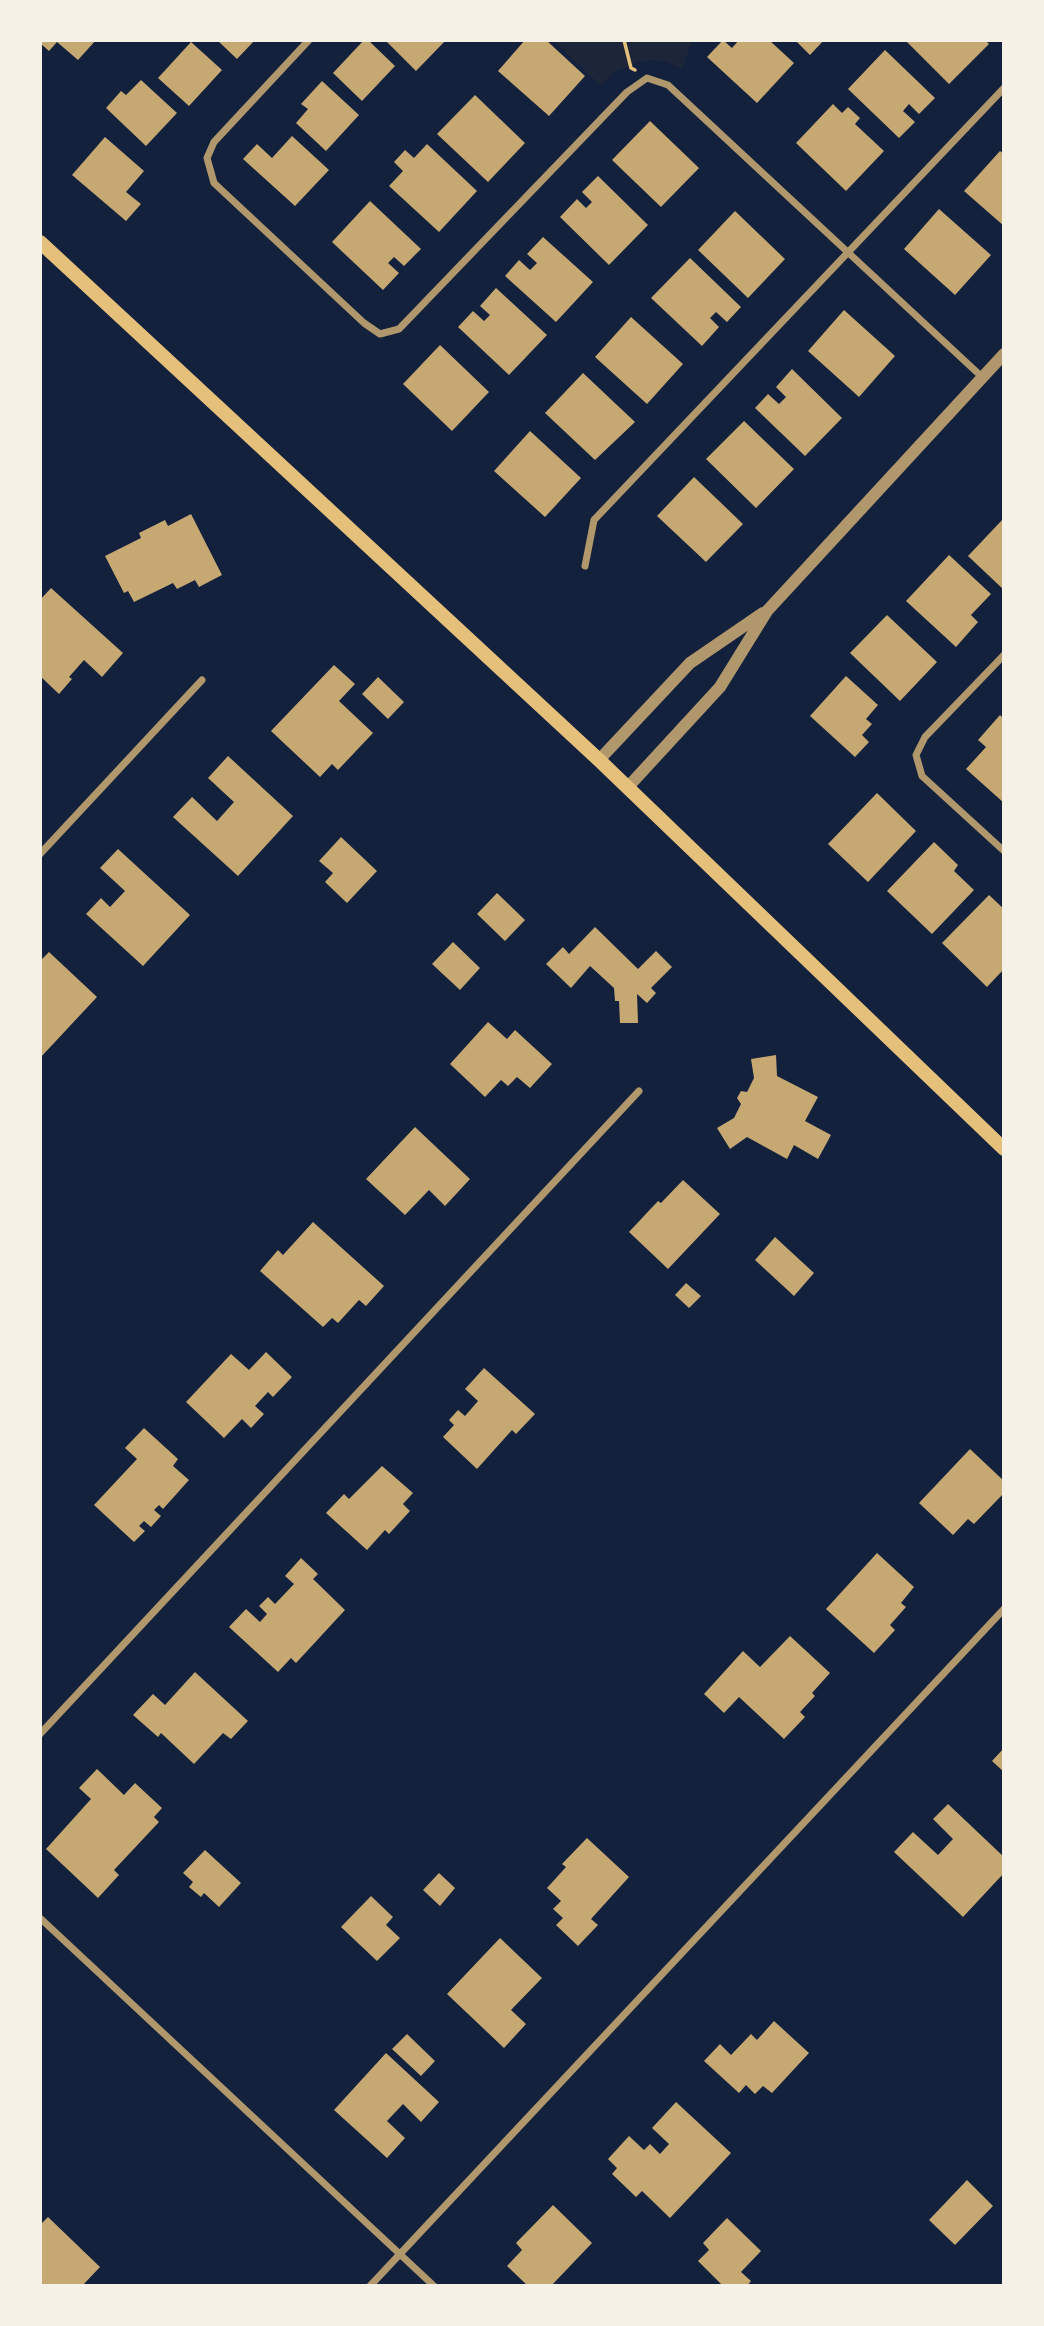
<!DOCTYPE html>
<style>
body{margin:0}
#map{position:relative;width:1044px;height:2326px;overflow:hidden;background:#14213d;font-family:"DM Sans",sans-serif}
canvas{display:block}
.frame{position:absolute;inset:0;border:42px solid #f6f1e7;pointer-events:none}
</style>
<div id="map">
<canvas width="1044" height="2326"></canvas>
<div class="frame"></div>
</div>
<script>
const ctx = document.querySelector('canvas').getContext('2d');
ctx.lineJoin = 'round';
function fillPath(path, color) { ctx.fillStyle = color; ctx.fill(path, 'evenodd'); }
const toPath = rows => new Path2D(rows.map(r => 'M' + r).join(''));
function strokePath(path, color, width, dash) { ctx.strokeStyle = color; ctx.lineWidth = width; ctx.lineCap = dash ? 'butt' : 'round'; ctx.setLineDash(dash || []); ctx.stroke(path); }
const green = toPath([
 [553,40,692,40,682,69,667,62,653,60,639,62,614,72,601,86]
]);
const building = toPath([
 [40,40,96,40,78,60,57,42,49,51,40,43],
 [217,40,255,40,237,59],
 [364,40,368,40,395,66,362,101,333,73],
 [385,40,446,40,416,71],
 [525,40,546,40,585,76,549,116,498,71],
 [723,40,732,48,739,40,769,40,794,63,757,103,707,57],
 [795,40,824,40,810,55],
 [905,40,985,40,989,44,949,84],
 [191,42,222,70,189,106,158,78],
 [885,50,935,98,919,114,909,104,903,111,915,122,899,138,848,89],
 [141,80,177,113,146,146,106,108,121,91,126,95],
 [322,81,359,115,326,151,296,123,308,109,301,104],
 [475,95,525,143,488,182,437,134],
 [833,104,842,113,848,107,860,118,855,124,884,151,846,191,796,143],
 [650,121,699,168,661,207,612,160],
 [292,136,329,170,295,206,243,159,257,144,272,158],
 [105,137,144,171,126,192,141,204,126,221,72,175],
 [427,144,477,191,439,232,389,186,403,171,394,162,405,150,414,158],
 [1000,151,1004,154,1004,226,964,191],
 [598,176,648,225,609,265,560,217,577,199,586,208,592,202,582,192],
 [370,201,421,249,404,266,394,257,388,263,399,273,383,290,332,242],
 [939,209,991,255,955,295,904,249],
 [735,211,785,259,748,298,698,250],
 [543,237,593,282,556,322,505,276,519,260,530,270,537,263,527,254],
 [690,258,741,307,727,322,716,312,710,318,719,327,702,346,651,298],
 [496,288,547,335,509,375,458,327,473,311,484,321,490,315,480,306],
 [844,310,895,356,859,397,808,351],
 [631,317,683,364,647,404,595,357],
 [440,345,489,392,452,431,403,384],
 [792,369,842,418,805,456,755,408,768,394,779,404,786,397,776,387],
 [583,373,635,422,595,460,545,413],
 [744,421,794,469,756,508,706,459],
 [530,431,581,478,545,517,494,471],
 [694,477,743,524,706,562,657,516],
 [191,514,222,575,199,587,195,580,177,589,173,583,134,602,128,591,124,593,105,556,141,538,139,533,165,520,168,526],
 [1004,518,1004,590,968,556],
 [949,555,991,594,971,615,978,622,956,647,906,601],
 [51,588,123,653,102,677,84,660,69,677,72,679,59,694,40,676,40,600],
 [887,615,937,662,900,701,850,653],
 [334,665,355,684,339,701,373,733,338,770,332,764,320,777,271,731],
 [846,676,878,705,866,719,872,724,862,735,869,742,855,757,810,716],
 [378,677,404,702,388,719,362,694],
 [1000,715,1004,719,1004,803,966,769,986,747,978,740],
 [228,756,293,816,238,876,173,817,192,797,217,821,234,802,208,778],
 [877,793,916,831,868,882,828,844],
 [341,837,377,871,347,903,325,882,333,873,319,861],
 [934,842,958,865,954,871,974,890,932,934,887,891],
 [118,849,190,915,143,966,86,914,101,898,110,907,125,891,100,868],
 [497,893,525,920,505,941,477,914],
 [989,895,1004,909,1004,969,987,987,942,943],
 [595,927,638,969,656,951,672,967,651,988,656,993,647,1003,637,994,638,1023,620,1023,619,1001,615,1001,614,988,590,966,571,988,546,964,563,947,569,954],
 [453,942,480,968,460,990,432,964],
 [49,952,97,997,40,1058,40,961],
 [488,1022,507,1039,515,1030,552,1064,530,1088,517,1077,508,1086,501,1080,485,1097,450,1064],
 [776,1055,777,1076,818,1097,805,1121,831,1135,818,1159,794,1145,787,1159,747,1137,730,1149,717,1128,734,1118,741,1104,737,1098,741,1091,747,1092,754,1078,751,1059],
 [415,1127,470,1179,445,1206,429,1190,405,1215,366,1179],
 [683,1180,720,1214,668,1269,629,1232,658,1201,661,1203],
 [313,1222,384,1286,366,1306,359,1300,338,1323,332,1318,323,1327,260,1271,278,1250,283,1255],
 [775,1237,814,1273,794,1296,755,1260],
 [686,1283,701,1296,689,1308,675,1295],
 [266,1352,292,1377,273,1397,268,1392,255,1406,264,1414,251,1428,242,1419,224,1438,186,1402,231,1354,249,1370],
 [484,1368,535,1414,516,1434,512,1430,477,1469,443,1437,454,1425,449,1420,458,1410,465,1416,478,1401,465,1389],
 [144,1428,178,1459,173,1466,189,1480,163,1509,159,1505,154,1510,161,1516,151,1527,144,1521,139,1526,145,1531,134,1542,94,1505,137,1459,125,1448],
 [970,1449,1004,1481,1004,1493,974,1524,968,1519,953,1535,919,1503],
 [382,1466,413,1493,403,1504,410,1511,389,1534,385,1530,367,1550,326,1513,344,1494,349,1499],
 [877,1553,914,1587,901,1603,906,1607,890,1625,895,1630,874,1653,826,1609],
 [301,1558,318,1574,313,1579,345,1610,296,1663,291,1658,278,1672,229,1627,246,1609,260,1622,267,1614,259,1606,268,1597,275,1604,294,1584,285,1576],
 [790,1636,830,1673,812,1693,815,1696,800,1712,805,1717,784,1739,739,1697,724,1713,704,1694,743,1651,760,1667],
 [195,1672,248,1721,231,1739,223,1733,194,1764,161,1733,158,1737,133,1715,153,1694,165,1705],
 [1004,1748,1004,1772,992,1761],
 [97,1769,124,1795,135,1783,162,1808,154,1817,159,1822,114,1870,119,1875,98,1898,46,1849,91,1799,79,1788],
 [948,1804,1004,1857,1004,1873,963,1917,894,1852,913,1832,938,1855,953,1839,933,1819],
 [587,1838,629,1877,591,1919,598,1925,578,1946,556,1925,563,1918,553,1909,561,1901,547,1888,566,1867,562,1864],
 [205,1850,241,1883,219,1907,204,1893,201,1897,189,1887,193,1882,183,1873],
 [439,1873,455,1888,440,1906,423,1890],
 [371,1896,393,1917,386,1925,400,1938,377,1961,341,1927],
 [500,1938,542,1978,511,2010,526,2024,504,2048,447,1994],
 [774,2021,809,2053,772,2093,763,2086,755,2094,746,2085,739,2093,704,2061,720,2044,731,2055,751,2034,757,2040],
 [407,2034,435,2061,421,2076,392,2049],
 [386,2053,439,2102,421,2122,403,2104,387,2121,405,2138,387,2158,334,2110],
 [676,2102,731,2153,670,2218,642,2191,636,2197,612,2174,617,2168,608,2159,629,2136,644,2150,650,2144,660,2154,669,2144,652,2128],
 [967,2180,993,2206,955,2245,929,2220],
 [553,2205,592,2243,551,2286,528,2286,507,2266,522,2250,516,2243],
 [48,2217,100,2267,82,2286,40,2286,40,2225],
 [727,2218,761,2251,741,2272,751,2281,747,2286,723,2286,698,2261,709,2250,703,2243]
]);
const path = toPath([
 [624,40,631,68,635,70]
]);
const minor = toPath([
 [309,40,214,142,207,158,214,183,364,323,380,334,399,329,627,92,647,78,668,85,982,377],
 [585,566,594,520,1004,88],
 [1004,655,925,737,916,755,922,776,1004,851],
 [40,854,202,680],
 [40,1734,639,1091],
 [40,1918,434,2286],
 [370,2286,1004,1609]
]);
const tertiary = toPath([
 [599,760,690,663,763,613],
 [628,787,720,687,767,611,1004,354]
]);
const secondary = toPath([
 [40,242,599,760,1004,1149]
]);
fillPath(green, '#1d2539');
fillPath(building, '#c6a872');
strokePath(path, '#e5c07b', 3.5);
strokePath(minor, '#b1986c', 7);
strokePath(tertiary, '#b1986c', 12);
strokePath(secondary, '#e5c07b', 14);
</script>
